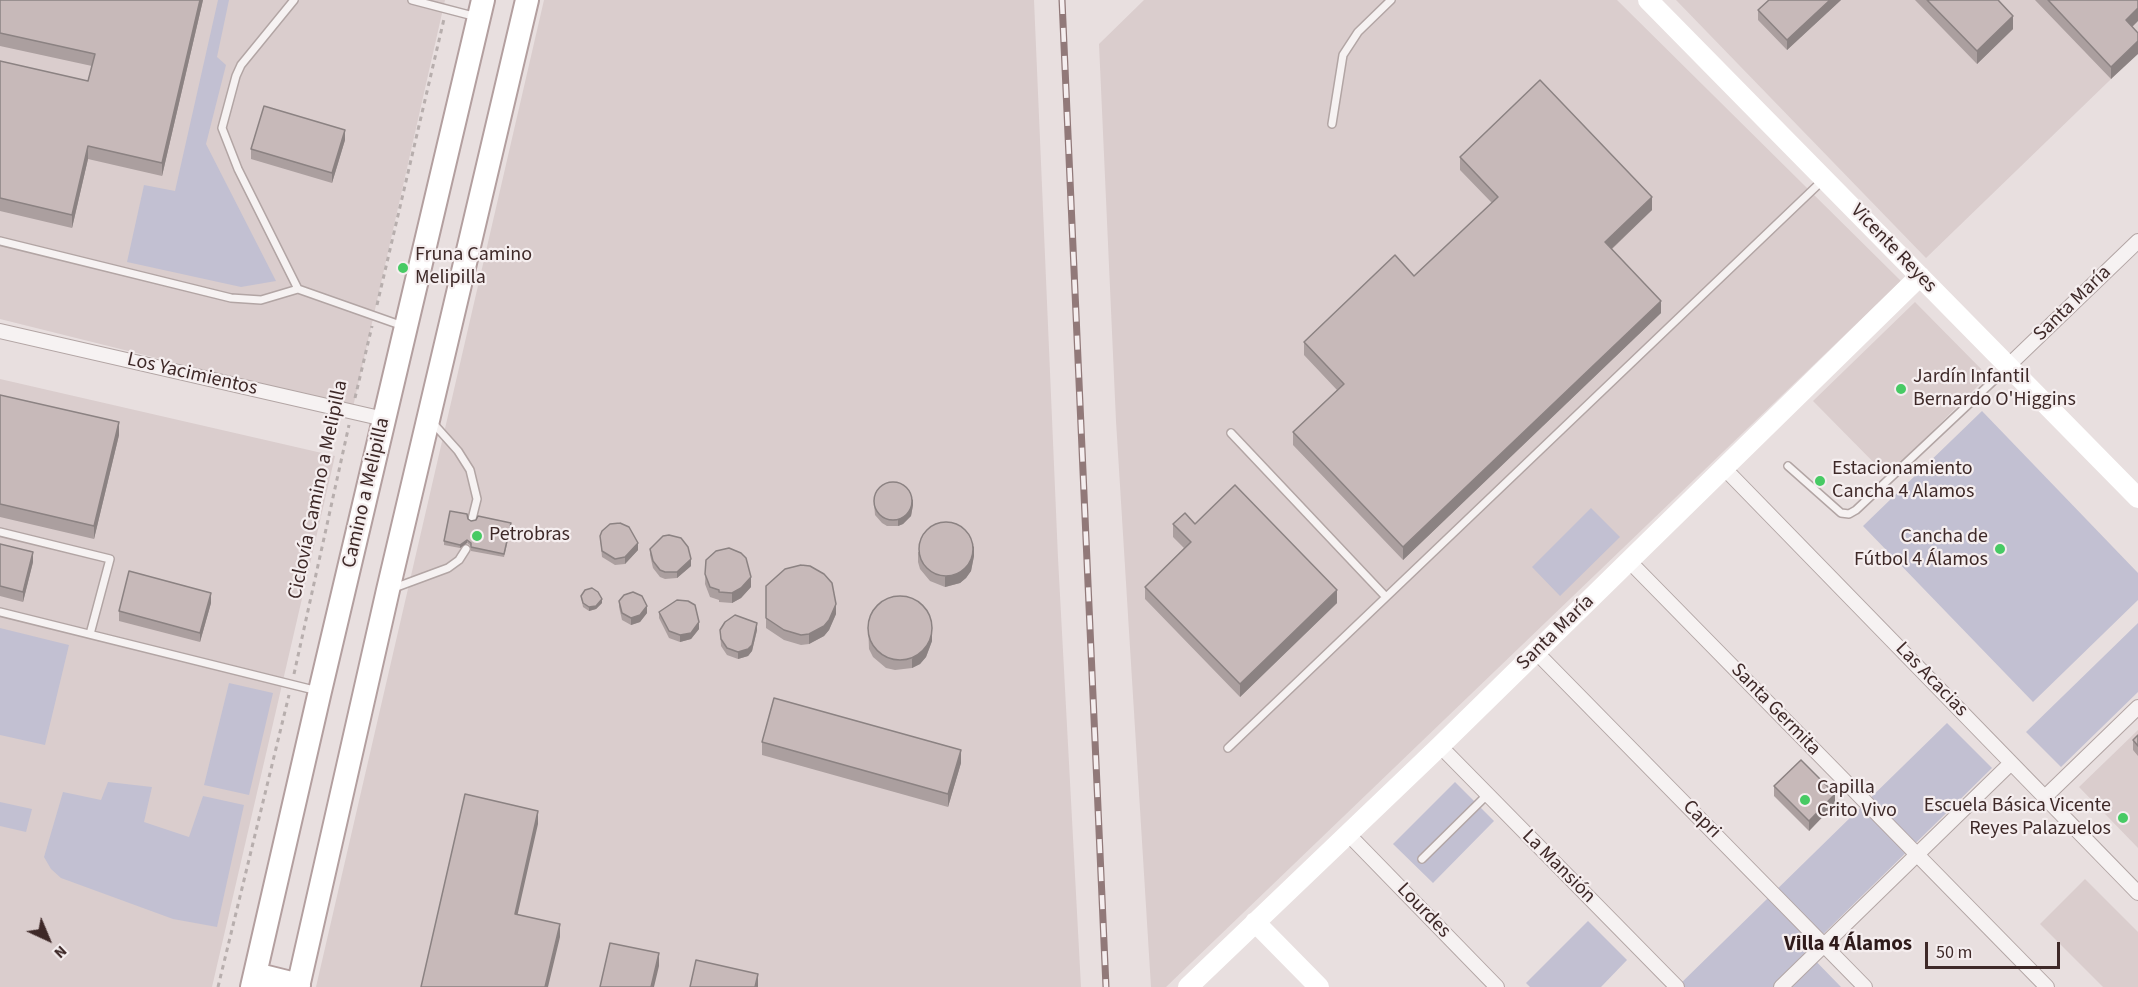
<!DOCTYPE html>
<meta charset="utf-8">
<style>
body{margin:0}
#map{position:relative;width:2138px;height:987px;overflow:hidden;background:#e8dfdf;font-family:"Source Sans 3",sans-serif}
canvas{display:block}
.north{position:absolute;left:18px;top:909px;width:60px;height:60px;-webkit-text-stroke:4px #f5eeef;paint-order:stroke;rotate:136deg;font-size:16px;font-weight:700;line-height:24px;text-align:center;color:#3e2928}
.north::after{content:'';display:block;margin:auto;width:21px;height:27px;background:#3e2928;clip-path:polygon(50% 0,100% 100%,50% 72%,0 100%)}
.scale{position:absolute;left:1925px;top:942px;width:135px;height:27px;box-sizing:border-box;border:3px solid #3e2928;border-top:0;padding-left:8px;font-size:18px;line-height:21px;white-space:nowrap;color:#3e2928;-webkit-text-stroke:4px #f5eeef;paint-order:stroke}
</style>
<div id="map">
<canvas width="2138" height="987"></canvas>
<div class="north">N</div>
<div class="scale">50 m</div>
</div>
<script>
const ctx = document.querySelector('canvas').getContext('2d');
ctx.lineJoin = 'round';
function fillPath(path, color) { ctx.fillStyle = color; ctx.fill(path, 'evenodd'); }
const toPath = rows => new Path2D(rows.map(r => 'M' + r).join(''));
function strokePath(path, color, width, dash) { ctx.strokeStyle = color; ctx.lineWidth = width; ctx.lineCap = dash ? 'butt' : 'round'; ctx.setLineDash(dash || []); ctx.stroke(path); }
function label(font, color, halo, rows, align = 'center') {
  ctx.font = font + ' "Source Sans 3",sans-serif'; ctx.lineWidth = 4.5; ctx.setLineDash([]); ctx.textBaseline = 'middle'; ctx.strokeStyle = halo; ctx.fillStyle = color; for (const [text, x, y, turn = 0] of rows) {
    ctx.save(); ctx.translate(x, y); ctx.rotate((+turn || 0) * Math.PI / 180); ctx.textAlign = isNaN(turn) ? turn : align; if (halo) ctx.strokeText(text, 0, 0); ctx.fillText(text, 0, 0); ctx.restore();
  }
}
const built = toPath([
 [0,0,445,0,353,407,0,319],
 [544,0,1034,0,1058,558,1081,987,316,987],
 [1144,0,1617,0,1901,281,1166,987,1151,987,1116,421,1099,44],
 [1676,0,2138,0,2138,53,1926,258],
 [1915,302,1988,376,1887,476,1813,401],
 [0,379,335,456,212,987,0,987],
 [2138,730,2138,848,2079,787],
 [2085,879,2138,932,2138,987,2103,987,2040,924]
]);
const green = toPath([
 [218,0,229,0,217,57,226,65,206,144,276,281,241,287,127,262,144,185,175,191],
 [1982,411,2138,573,2138,600,2033,702,1863,526],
 [1591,508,1620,537,1560,596,1532,567],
 [2138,623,2138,692,2061,767,2026,732],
 [0,628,69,645,45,745,0,735],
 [229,683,273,693,249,795,204,785],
 [1947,723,1992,768,1806,951,1841,987,1677,987],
 [108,782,152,787,144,822,189,837,203,796,244,805,217,927,173,919,61,878,51,869,44,857,63,792,101,800],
 [1455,782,1494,821,1433,883,1393,844],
 [0,802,32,809,26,832,0,826],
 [1588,921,1627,960,1601,987,1530,987,1526,983]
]);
const path = toPath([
 [377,305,444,19],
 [355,398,372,326],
 [294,674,349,425],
 [218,987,289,695]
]);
const lane = toPath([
 [294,0,241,65,236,76,222,128,238,169,298,289],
 [412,0,477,17],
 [1332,124,1343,55,1358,32,1391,0],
 [0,241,231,298,261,300,298,289,403,326],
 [432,422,458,451,470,470,477,499,472,519],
 [1231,433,1386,597],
 [1788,466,1841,513,1849,514,1856,510,2007,368],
 [0,532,110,559,90,634],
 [394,588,448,568,459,560,466,549],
 [0,612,318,691],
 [1228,748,1823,180],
 [1422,859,1487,795]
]);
const street = toPath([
 [0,331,384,419],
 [2008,366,2138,241],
 [1724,468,2138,893],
 [1629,561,2047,987],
 [1536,652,1865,987],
 [1440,746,1677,987],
 [2045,797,2138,707],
 [1349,835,1497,987],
 [1781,987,2011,763]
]);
const secondary = toPath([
 [1648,0,2138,498],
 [1255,922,1319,987],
 [1188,987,1440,746,1920,276]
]);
const primary = toPath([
 [255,974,299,985],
 [252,987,320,691,483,0],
 [298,987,388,590,527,0]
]);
const rail = toPath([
 [1062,0,1106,987]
]);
const wall = toPath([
 [0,0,203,0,162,176,88,159,72,228,0,211,0,61,88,81,92,66,0,46],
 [1769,0,1841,0,1787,50,1758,20,1758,10],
 [1915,0,1998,0,2013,29,1977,64],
 [2035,0,2138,0,2132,27,2111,79],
 [345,140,332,183,251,159,251,149],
 [1460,157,1652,210,1612,249,1661,313,1403,560,1293,445,1293,432,1337,390,1304,355,1304,342,1414,276,1492,203,1460,170],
 [0,395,119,435,94,539,0,517],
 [874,502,913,505,911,516,903,524,898,526,887,526,882,523,875,515],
 [468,519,471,521,511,527,504,557,471,551,471,546,467,543,460,548,444,545,444,541],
 [1173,524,1195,524,1337,603,1240,697,1145,599,1145,587,1184,548,1173,537],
 [600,536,638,550,625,564,615,565,602,557],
 [0,544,33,562,23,602,0,596],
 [650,549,691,566,677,578,665,579,660,577,653,568,650,555],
 [918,552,974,556,971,571,966,578,960,583,945,587,930,581,920,569,918,562],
 [706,560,751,587,741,598,732,603,719,602,719,600,710,597,705,584],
 [766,586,836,614,829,630,824,636,809,644,801,645,784,640,766,628],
 [581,596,602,603,596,609,589,611,583,607],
 [619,601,647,613,640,622,631,625,622,620,619,607],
 [211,603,200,642,119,621,119,611],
 [659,612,699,629,691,639,680,642,669,638,659,618],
 [868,621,932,641,926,657,920,664,912,668,895,670,886,668,873,657,869,649],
 [720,630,757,630,752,651,748,656,738,659,727,655,721,646],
 [2138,735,2138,756,2133,750,2133,740],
 [762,742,961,763,948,807,762,755],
 [1774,786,1835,804,1809,831,1774,796]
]);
const shadedWall = toPath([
 [200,0,203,0,162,176,162,163],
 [1830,0,1841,0,1787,50,1787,40],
 [2138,8,2138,21,2126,33,2126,20],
 [2013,16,2013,29,1977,64,1977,51],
 [2138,41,2138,54,2111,79,2111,67],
 [345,130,345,140,332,183,332,173],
 [88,146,88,159,72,228,72,215],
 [1652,197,1652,210,1605,255,1605,242],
 [1661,301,1661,313,1403,560,1403,547],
 [119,422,119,435,94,539,94,526],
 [913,499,913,505,911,516,903,524,898,526,898,520],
 [467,540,467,543,460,548,460,545],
 [638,543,638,550,625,564,625,557],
 [974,546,974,556,971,571,966,578,960,583,945,587,945,577],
 [33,552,33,562,23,602,23,592],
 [691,559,691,566,677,578,677,572],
 [751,577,751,587,741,598,732,603,732,593],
 [1337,590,1337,603,1240,697,1240,684],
 [211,593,211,603,200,642,200,633],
 [602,599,602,603,596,609,589,611,589,607],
 [836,604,836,614,829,630,824,636,809,644,809,634],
 [647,606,647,613,640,622,631,625,631,618],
 [699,622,699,629,691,639,680,642,680,635],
 [757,623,757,630,752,651,748,656,738,659,738,652],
 [932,631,932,641,926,657,920,664,912,668,912,659],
 [961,750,961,763,948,807,948,794],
 [1835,794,1835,804,1809,831,1809,821],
 [538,811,538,824,515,926,515,914],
 [560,924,560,937,548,987,545,987],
 [659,953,659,966,654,987,651,987],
 [758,974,758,987,755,987]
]);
const building = toPath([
 [0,0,200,0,162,163,88,146,72,215,0,198,0,61,88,81,95,54,0,33,0,0],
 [1769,0,1830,0,1787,40,1758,10,1769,0],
 [1927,0,1998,0,2013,16,1977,51,1927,0],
 [2048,0,2138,0,2138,8,2126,20,2138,33,2138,41,2111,67,2048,0],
 [1540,80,1652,197,1605,242,1661,301,1403,547,1293,432,1344,384,1304,342,1395,255,1414,276,1498,197,1460,157,1540,80],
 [264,106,345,130,332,173,251,149,264,106],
 [0,395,119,422,94,526,0,504,0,395],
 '874 501a19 19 0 1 1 38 0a19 19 0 1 1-38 0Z',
 [1235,485,1337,590,1240,684,1145,587,1191,542,1173,524,1185,513,1195,524,1235,485],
 [450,511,467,514,468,519,471,521,476,520,478,516,511,523,504,554,471,547,471,543,467,540,460,545,444,541,450,511],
 '919 549a27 27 0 1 1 54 0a27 27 0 1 1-54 0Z',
 [620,523,629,527,638,543,625,557,615,559,602,551,600,536,602,531,610,524,620,523],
 [669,535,681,538,688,547,691,559,677,572,665,572,660,570,653,561,650,549,663,536,669,535],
 [0,544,33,552,23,592,0,586,0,544],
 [729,548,741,553,746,558,751,577,741,588,732,593,719,592,719,590,710,587,705,574,706,560,716,551,729,548],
 [801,565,810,566,824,574,832,583,836,604,829,620,824,626,809,634,801,635,784,630,766,618,766,586,785,569,801,565],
 [129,571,211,593,200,633,119,611,129,571],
 [592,588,598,592,602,599,596,606,589,607,583,603,581,596,585,590,592,588],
 [633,592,642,596,647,606,640,615,631,618,622,613,619,601,624,595,633,592],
 '868 628a32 32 0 1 1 64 0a32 32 0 1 1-64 0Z',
 [677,600,688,601,695,605,699,622,691,633,680,635,669,631,659,612,677,600],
 [735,615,757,623,752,645,748,649,738,652,727,648,721,639,720,630,725,622,735,615],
 [774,698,961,750,948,794,762,742,774,698],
 [2138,735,2138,746,2133,740,2138,735],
 [1801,760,1835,794,1809,821,1774,786,1801,760],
 [465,794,538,811,515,914,560,924,545,987,421,987,465,794],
 [610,943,659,953,651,987,600,987,610,943],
 [696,960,758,974,755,987,690,987,696,960]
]);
const markers = [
 [403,268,6,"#47ca64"],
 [1901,389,6,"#47ca64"],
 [1820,481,6,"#47ca64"],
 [477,536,6,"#47ca64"],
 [2000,549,6,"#47ca64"],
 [1805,800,6,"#47ca64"],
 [2123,818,6,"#47ca64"]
];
const streetNames = [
 ["Vicente Reyes",1893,249,46],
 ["Santa María",2073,304,-44],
 ["Los Yacimientos",192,375,13],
 ["Ciclovía Camino a Melipilla",319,490,-78],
 ["Camino a Melipilla",367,493,-77],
 ["Santa María",1556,633,-44],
 ["Las Acacias",1931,680,46],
 ["Santa Germita",1775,710,46],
 ["Capri",1701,820,45],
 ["La Mansión",1558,867,45],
 ["Lourdes",1423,911,46]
];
const poiNames = [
 ["Fruna Camino",415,256],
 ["Melipilla",415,279],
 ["Jardín Infantil",1913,378],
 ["Bernardo O'Higgins",1913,401],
 ["Estacionamiento",1832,470],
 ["Cancha 4 Alamos",1832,493],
 ["Petrobras",489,536],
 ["Cancha de",1988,538,"right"],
 ["Fútbol 4 Álamos",1988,561,"right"],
 ["Capilla",1817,789],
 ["Crito Vivo",1817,812],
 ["Escuela Básica Vicente",2111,807,"right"],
 ["Reyes Palazuelos",2111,830,"right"]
];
const neighbourhoodNames = [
 ["Villa 4 Álamos",1848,945]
];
fillPath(built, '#dacdcd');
fillPath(green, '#c2c0d2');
strokePath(lane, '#b2a5a4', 10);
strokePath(street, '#b2a5a4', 16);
strokePath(primary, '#b39f9f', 26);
strokePath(path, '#b7aead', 3, [4.5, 4.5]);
strokePath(lane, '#f6f2f2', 7);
strokePath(street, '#f6f2f2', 14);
strokePath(secondary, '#fff', 20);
strokePath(primary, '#fff', 22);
strokePath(rail, '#917979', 7);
strokePath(rail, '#f5eeef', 4.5, [14]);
fillPath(wall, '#ab9f9f');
fillPath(shadedWall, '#8b8282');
fillPath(building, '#c7b9b9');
strokePath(building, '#8b8282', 1.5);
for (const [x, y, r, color] of markers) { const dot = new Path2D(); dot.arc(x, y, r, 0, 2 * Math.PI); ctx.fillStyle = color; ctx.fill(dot); strokePath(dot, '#f5eeef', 2); }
label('20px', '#3e2928', '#f5eeef', streetNames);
label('20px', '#3e2928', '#f5eeef', poiNames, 'left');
label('bold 21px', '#2f1b1b', '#f5eeef', neighbourhoodNames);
</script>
